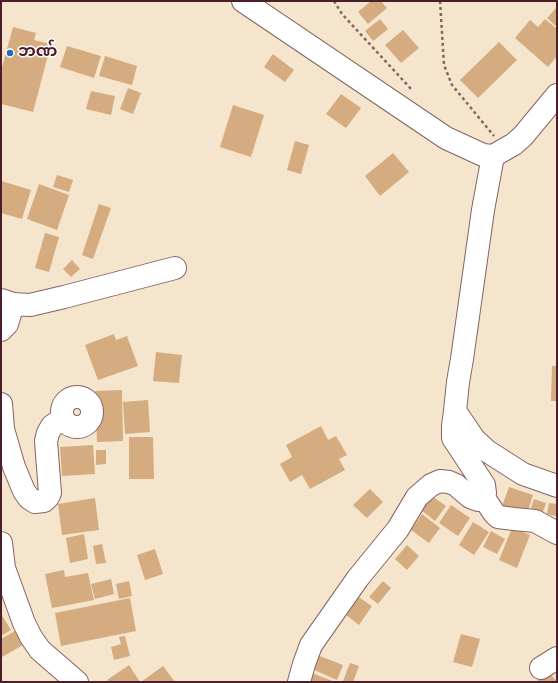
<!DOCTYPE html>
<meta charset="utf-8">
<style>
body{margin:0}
#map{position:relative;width:558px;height:683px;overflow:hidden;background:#f4e5cc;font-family:Mynerve,sans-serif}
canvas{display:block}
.frame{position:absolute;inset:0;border:2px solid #4a1f2b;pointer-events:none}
</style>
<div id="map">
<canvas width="558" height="683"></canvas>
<div class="frame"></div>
</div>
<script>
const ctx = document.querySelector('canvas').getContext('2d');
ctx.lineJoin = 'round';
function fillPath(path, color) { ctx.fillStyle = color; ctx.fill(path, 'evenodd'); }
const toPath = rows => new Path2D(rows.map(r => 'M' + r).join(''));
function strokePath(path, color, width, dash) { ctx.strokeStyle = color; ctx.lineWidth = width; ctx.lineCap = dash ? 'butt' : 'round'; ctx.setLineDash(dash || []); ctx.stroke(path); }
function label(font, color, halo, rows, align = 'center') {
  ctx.font = font + ' Mynerve,"Noto Sans Myanmar",sans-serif'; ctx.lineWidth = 3; ctx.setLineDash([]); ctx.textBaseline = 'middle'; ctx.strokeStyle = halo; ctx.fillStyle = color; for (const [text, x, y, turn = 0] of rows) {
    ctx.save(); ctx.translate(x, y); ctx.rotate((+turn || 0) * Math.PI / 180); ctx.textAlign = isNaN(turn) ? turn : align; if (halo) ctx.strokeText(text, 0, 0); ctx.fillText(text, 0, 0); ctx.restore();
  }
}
const building = toPath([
 [371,1,381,1,387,8,368,24,358,12],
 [557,7,557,27,547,18],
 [380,19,388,29,373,41,365,31],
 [545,19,557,29,557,56,548,67,515,38,530,20,538,27],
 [13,27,36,33,34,40,51,44,33,112,1,104,1,71],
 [403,30,419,48,401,63,385,45],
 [499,42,517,60,478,98,460,80],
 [67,46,101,56,94,78,60,67],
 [273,54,294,70,285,82,264,67],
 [105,56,137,66,132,85,99,76],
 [128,88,141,93,133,114,120,109],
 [91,91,115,96,111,115,86,109],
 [341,94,361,108,346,128,326,114],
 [233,105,264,115,251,157,220,147],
 [295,141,309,145,301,174,287,170],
 [393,153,409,172,380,196,365,176],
 [57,175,73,180,69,192,53,187],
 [1,181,31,190,22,219,1,213],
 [39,184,69,195,57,230,27,219],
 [99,204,111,208,93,259,82,255],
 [45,233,59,237,49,272,35,268],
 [72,260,80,269,71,277,63,269],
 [114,334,116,340,127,336,138,366,98,380,85,345],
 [156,352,182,355,179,383,153,381],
 [552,366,557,366,557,401,551,401],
 [122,390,123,441,97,442,95,391],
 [148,400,150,432,125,434,123,402],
 [321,426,328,440,336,436,347,455,339,459,345,470,310,489,302,475,290,482,280,464,292,457,286,445],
 [129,437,153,437,154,479,129,479],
 [93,445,95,474,62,476,60,447],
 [96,450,106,450,106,464,96,465],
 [509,487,533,495,526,517,501,509],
 [370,489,383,502,367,518,353,505],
 [432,496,446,506,435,521,421,510],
 [95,498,99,530,62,535,58,504],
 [534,499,546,503,543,512,531,508],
 [549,503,557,504,556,516,547,514],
 [451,505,470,518,458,536,439,523],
 [422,514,440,528,429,543,411,530],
 [473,522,489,532,474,555,459,545],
 [512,528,530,535,517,568,499,560],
 [491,531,505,539,497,554,483,547],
 [84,534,88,559,70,563,66,538],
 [102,544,106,563,96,564,93,546],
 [407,545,419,556,407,570,395,559],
 [155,549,163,574,145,580,137,555],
 [64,570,65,577,88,573,94,600,52,608,45,574],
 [111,579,114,594,95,599,91,584],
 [129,581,132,596,119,599,116,584],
 [383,581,391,588,378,604,369,597],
 [357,596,372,606,359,625,345,614],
 [130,598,136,631,61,646,55,613],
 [1,614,11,630,1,636],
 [15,631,23,645,2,657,1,639],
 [461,634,480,639,472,667,453,662],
 [125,636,130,656,114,660,111,647,121,644,119,637],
 [317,655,343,665,337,680,312,669],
 [350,663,359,666,353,682,344,682,343,681],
 [129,665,140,682,109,682,107,680],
 [163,666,175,682,141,682],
 [549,672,557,682,538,682,537,681],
 [312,673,335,682,308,682]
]);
const path = toPath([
 [334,1,342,14,412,90],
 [440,1,444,65,452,85,494,136]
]);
const minor = toPath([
 [243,1,446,138,483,155,493,156,514,144,523,136,557,95],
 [493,156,483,210,462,359,458,382,455,411,474,439,487,451,523,474,557,486],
 [1,300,13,304,30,305,64,297,175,268],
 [1,330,7,324,13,304],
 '62 412a15 15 0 1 1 30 0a15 15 0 1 1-30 0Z',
 [1,404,3,429,14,467,24,491,29,498,35,502,44,501,48,497,50,493,46,441,48,433,52,426,58,422,64,420],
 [484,498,494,513,498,517,514,519,535,521,557,533],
 [1,543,4,568,24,623,31,637,40,650,77,682],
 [541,668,557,658],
 [299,682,304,664,311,645,358,578,398,529,417,497,431,485,440,481,449,482,456,485,470,497,478,500,484,498,485,493,484,485,453,438,453,426,455,411]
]);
const markers = [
 [10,53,4,"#1f6fb2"]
];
const poiNames = [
 ["ဘဏ်",18,53]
];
fillPath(building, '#d5ac7f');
strokePath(minor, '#866463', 24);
strokePath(path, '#866463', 2.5, [3, 3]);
strokePath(minor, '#fff', 22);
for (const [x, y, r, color] of markers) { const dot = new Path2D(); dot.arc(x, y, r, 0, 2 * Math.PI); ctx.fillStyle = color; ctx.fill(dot); strokePath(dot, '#fff', 1.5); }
label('bold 16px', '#4a1f2b', '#fff', poiNames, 'left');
</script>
